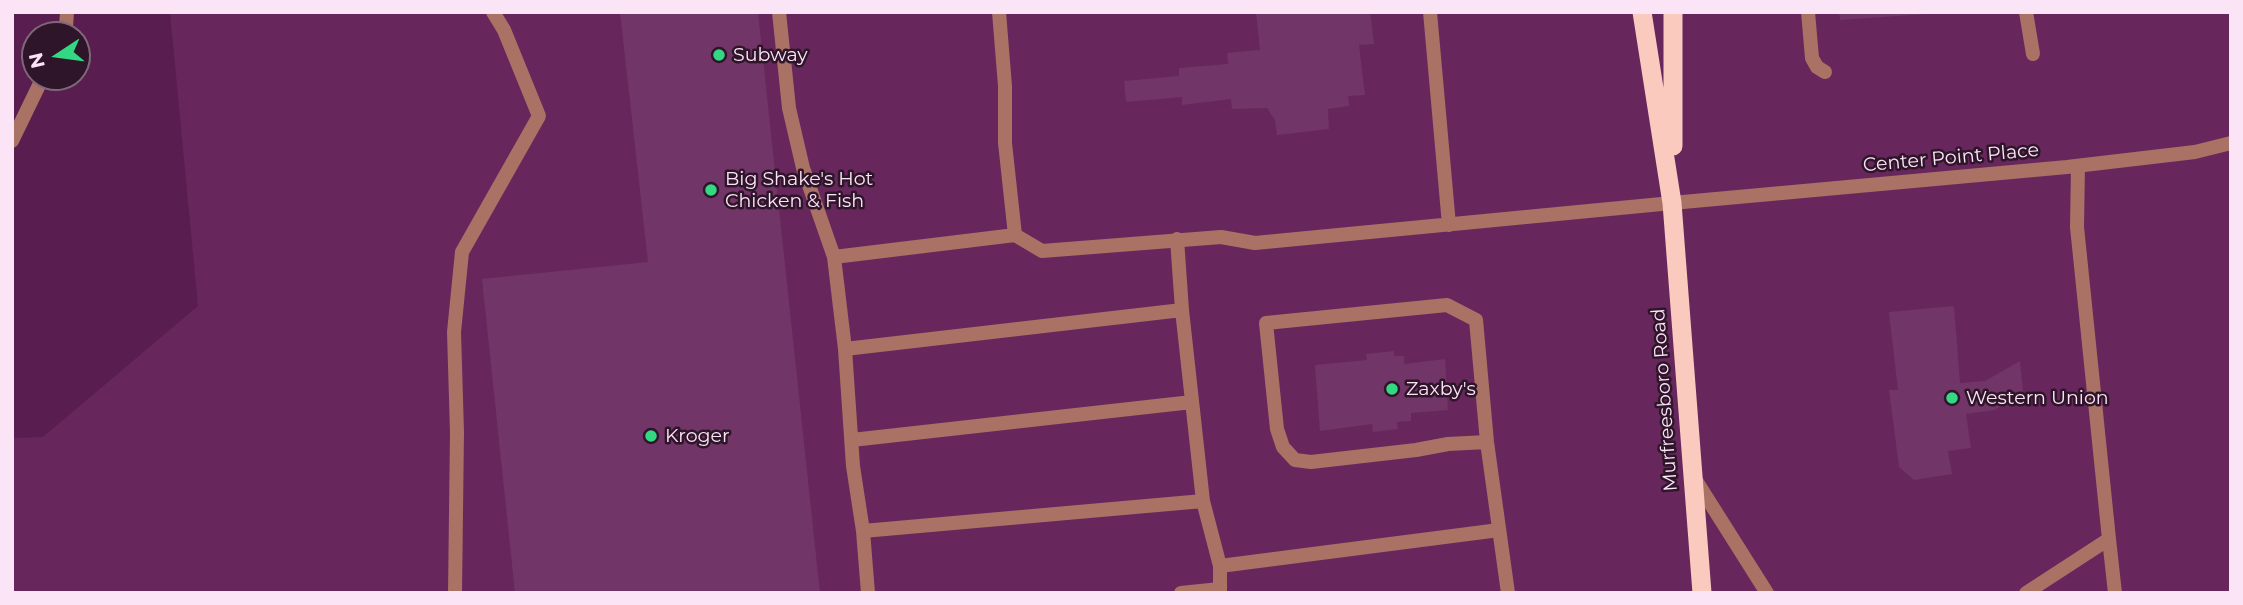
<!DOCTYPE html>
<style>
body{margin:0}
#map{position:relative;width:2243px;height:605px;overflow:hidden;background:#591e4f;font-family:Montserrat,sans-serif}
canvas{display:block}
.frame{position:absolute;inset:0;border:14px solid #fae4f5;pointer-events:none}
.north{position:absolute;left:21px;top:21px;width:70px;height:70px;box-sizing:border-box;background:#2f152a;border:2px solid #80687b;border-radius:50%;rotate:257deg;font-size:19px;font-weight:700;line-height:28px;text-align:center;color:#fae4f5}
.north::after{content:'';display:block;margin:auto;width:24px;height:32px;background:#32d882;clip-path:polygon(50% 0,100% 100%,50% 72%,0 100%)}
</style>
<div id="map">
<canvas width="2243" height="605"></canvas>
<div class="frame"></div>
<div class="north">N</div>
</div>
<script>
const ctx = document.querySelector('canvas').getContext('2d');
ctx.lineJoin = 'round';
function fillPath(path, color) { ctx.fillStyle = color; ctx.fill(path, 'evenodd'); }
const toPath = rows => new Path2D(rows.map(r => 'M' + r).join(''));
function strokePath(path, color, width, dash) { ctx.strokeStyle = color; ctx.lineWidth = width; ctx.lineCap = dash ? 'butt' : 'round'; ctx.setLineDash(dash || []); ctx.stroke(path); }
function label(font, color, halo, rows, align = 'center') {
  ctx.font = font + ' Montserrat,sans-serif'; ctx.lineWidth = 5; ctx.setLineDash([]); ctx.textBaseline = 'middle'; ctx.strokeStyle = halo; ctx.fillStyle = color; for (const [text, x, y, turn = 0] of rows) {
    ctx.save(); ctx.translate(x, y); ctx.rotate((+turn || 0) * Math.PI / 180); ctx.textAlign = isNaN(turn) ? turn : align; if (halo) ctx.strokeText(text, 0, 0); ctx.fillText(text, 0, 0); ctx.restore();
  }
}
const built = toPath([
 [170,12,2231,12,2231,593,12,593,12,438,43,437,198,306]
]);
const building = toPath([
 [620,12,758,12,820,593,515,593,482,279,648,262],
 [1256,12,1370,12,1374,44,1359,45,1365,95,1348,96,1349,106,1328,109,1329,129,1277,135,1275,120,1267,108,1232,109,1231,99,1182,105,1182,97,1126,102,1124,81,1179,76,1179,68,1228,64,1227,53,1260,50],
 [1839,12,1927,12,1927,14,1840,20],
 [1954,306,1960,383,1985,381,2020,361,2023,391,1995,410,1966,414,1971,448,1948,451,1952,474,1914,480,1899,467,1889,390,1898,390,1889,312],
 [1394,351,1394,356,1404,356,1404,364,1445,359,1448,410,1411,413,1411,421,1397,422,1398,429,1373,432,1372,424,1320,431,1315,365,1367,360,1366,354]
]);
const service = toPath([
 [779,12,789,108,803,168,834,257,845,349,853,466,863,531,868,593],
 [999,12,1005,86,1005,143,1015,235],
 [1430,12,1449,225],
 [1808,12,1812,58,1817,67,1825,72],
 [2026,12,2033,54],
 [62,35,66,27,67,12],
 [12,141,43,77],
 [2078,166,2077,227,2109,539],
 [1177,239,1182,310,1203,501,1220,566,1220,593],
 [834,257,1015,235,1042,251,1221,237,1255,243,1672,203],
 [845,349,1182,310],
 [852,440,1192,402],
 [1487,442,1448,444,1416,450,1311,462,1295,460,1283,447,1277,429,1266,323,1447,305,1476,320,1487,442,1508,593],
 [1695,479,1767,593],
 [863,531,1203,501],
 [1220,566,1499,530],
 [455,593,457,432,454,332,462,252,539,116,504,30,493,12],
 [1181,593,1220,589],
 [2026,593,2109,539,2115,593]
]);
const minor = toPath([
 [1672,203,2067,167,2195,152,2231,143]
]);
const trunk = toPath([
 [1642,12,1672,203,1702,593],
 [1673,146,1673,12]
]);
const markers = [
 [719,55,7,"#32d882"],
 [711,190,7,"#32d882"],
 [1392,389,7,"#32d882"],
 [1952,398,7,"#32d882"],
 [651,436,7,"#32d882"]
];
const poiNames = [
 ["Subway",733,55],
 ["Big Shake's Hot",725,179],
 ["Chicken & Fish",725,201],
 ["Zaxby's",1406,389],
 ["Western Union",1966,398],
 ["Kroger",665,436]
];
const streetNames = [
 ["Center Point Place",1951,158,-5],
 ["Murfreesboro Road",1665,400,-94]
];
fillPath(built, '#67275d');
fillPath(building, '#723567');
strokePath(service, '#a97264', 14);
strokePath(minor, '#a97264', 14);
strokePath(trunk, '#facabe', 19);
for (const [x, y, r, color] of markers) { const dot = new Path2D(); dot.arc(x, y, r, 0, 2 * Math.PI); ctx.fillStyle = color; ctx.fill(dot); strokePath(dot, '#2f152a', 2.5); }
label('19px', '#fae4f5', '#2f152a', poiNames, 'left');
label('19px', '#fae4f5', '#2f152a', streetNames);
</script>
